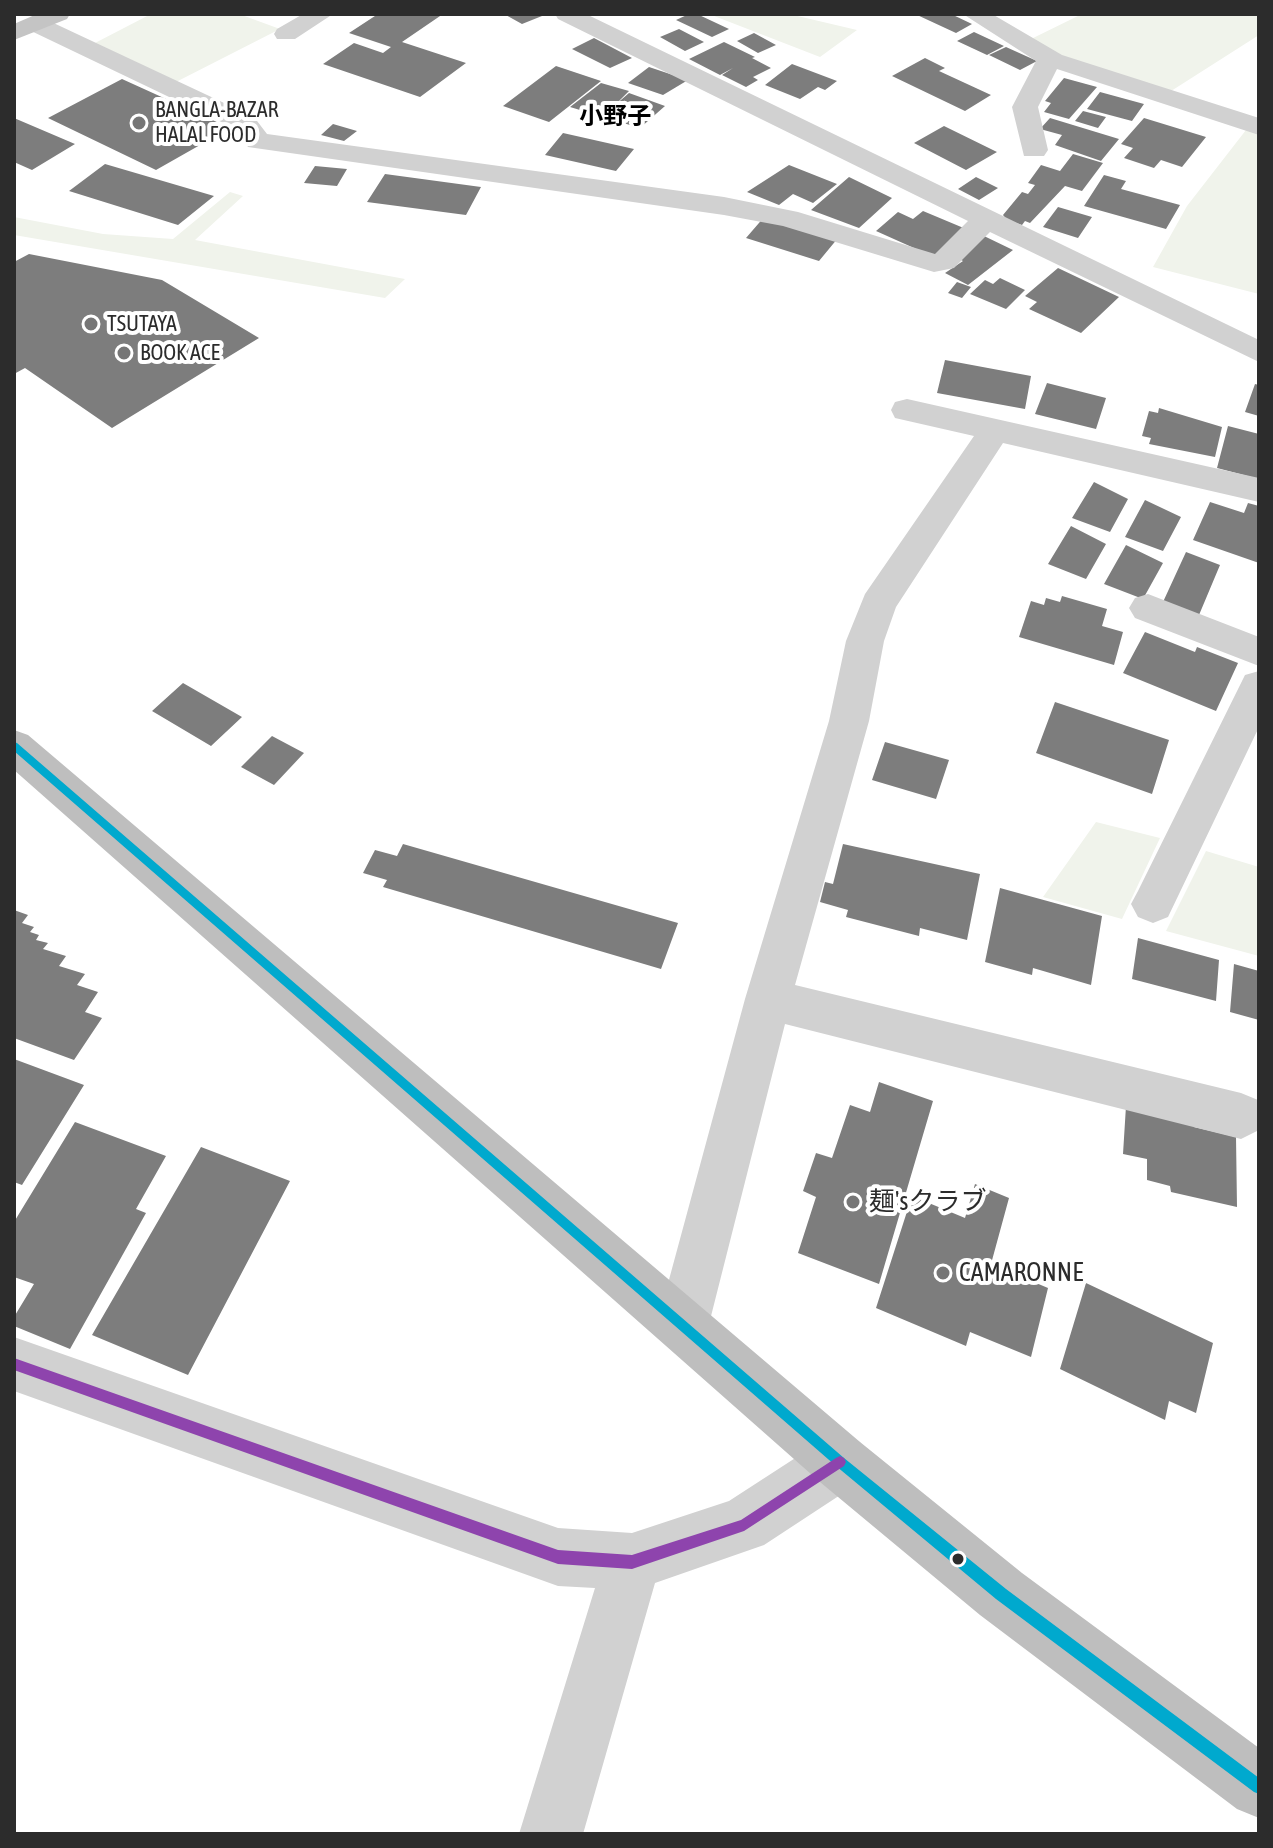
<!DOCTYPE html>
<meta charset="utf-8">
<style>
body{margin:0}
#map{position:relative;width:1273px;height:1848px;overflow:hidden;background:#fff;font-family:"Asap Condensed",sans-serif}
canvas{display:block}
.frame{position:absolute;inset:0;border:16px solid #2c2c2c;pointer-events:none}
</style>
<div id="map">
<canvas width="1273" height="1848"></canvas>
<div class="frame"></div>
</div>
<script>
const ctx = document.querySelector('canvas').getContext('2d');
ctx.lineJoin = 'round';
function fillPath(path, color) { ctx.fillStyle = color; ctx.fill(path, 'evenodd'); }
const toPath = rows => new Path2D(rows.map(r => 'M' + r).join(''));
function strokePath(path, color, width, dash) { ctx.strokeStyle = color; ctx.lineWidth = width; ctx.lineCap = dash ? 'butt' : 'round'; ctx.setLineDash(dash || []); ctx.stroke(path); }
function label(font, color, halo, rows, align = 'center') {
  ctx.font = font + ' "Asap Condensed","Noto Sans JP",sans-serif'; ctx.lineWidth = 8; ctx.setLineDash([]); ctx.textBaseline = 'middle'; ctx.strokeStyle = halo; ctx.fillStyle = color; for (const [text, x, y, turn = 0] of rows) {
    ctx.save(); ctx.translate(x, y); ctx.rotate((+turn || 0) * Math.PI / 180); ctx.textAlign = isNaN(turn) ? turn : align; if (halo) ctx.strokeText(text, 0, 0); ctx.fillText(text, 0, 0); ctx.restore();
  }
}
const green = toPath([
 [151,14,239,14,280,29,174,83,95,43],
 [709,14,789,14,857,30,820,57],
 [1082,14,1259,14,1259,35,1168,93,1058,56,1027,41],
 [1246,130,1259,134,1259,294,1153,267,1187,206],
 [230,192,243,196,195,240,405,279,385,298,14,235,14,217,103,234,173,239],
 [1096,822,1160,838,1122,919,1043,897],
 [1206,851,1259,867,1259,956,1166,931]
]);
const building = toPath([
 [378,14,443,14,402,42,466,63,420,97,323,64,354,43,383,53,391,47,349,33],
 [504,14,547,14,522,24],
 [689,14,697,14,729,29,712,37,676,20],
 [915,14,951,14,972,24,956,33],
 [679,29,704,42,685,51,660,37],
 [974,32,1004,46,987,55,957,41],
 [754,33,776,45,758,53,737,41],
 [594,38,632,58,610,68,572,49],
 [724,42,755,57,752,58,771,68,753,77,758,80,746,87,722,75,733,68,720,75,689,59],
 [1006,47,1037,61,1020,70,989,55],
 [925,58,945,68,939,71,991,95,965,111,892,76],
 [792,64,837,81,825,90,818,87,800,99,765,85],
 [556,66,601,81,549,122,503,106],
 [649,67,688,80,663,95,628,83],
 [1064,78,1097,87,1069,119,1044,112,1051,103,1045,101],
 [122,79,230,128,156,170,48,118],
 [601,83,629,91,614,106,629,93,665,106,640,128,570,107],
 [1100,92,1144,104,1132,121,1087,109],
 [1083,111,1106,117,1098,128,1075,121],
 [14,118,75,144,32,170,14,162],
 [1050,118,1119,139,1101,161,1055,145,1062,135,1040,129],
 [1144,118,1206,137,1182,167,1161,160,1154,168,1124,158,1133,148,1121,144],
 [333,124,357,131,344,141,321,135],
 [944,126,997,152,966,170,914,143],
 [563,133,634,149,616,171,545,155],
 [1073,154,1103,163,1082,191,1065,186,1030,223,1025,221,1022,225,1007,220,1003,215,1022,192,1028,194,1035,185,1028,183,1041,165,1060,171],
 [105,164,214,196,178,225,69,191],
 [789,165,837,184,813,203,793,194,779,205,747,192],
 [315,166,347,169,337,186,304,183],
 [385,174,481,187,466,215,367,202],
 [1104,175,1126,181,1121,189,1180,205,1166,229,1084,206],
 [849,177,892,198,859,228,811,210],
 [976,177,998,188,979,200,958,189],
 [1058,207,1092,217,1078,238,1043,227],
 [923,211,966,229,934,257,876,231,898,212,913,219],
 [765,216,838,238,819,261,746,238],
 [984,236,1013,250,968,285,945,273,963,261,955,257],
 [29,254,162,280,259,338,112,428,25,368,14,374,14,262],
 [1058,268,1119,297,1081,333,1029,309,1037,302,1025,296],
 [1000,278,1025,290,1006,309,970,294,985,280,993,284],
 [957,282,971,287,962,298,948,293],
 [945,360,1031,376,1025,409,937,393],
 [1047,383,1106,398,1096,429,1035,414],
 [1255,384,1259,385,1259,416,1245,412],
 [1159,408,1222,427,1215,457,1149,444,1151,438,1142,436,1149,411,1158,413],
 [1228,426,1259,434,1259,479,1217,468],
 [1094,482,1128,499,1110,532,1072,518],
 [1145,500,1181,517,1163,551,1125,537],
 [1210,502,1244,513,1248,503,1259,506,1259,563,1193,540],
 [1071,526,1106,544,1086,579,1048,564],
 [1126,545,1163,563,1143,599,1104,584],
 [1186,552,1220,565,1199,615,1163,602],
 [1062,596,1107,609,1102,626,1123,632,1114,665,1019,637,1031,601,1044,605,1046,598,1060,602],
 [1145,632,1195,652,1197,647,1238,663,1216,711,1123,673],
 [183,683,242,717,211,746,152,711],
 [1055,702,1169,740,1152,794,1036,753],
 [272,736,304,753,274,785,241,767],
 [885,742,949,760,936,799,872,780],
 [403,844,678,923,661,969,383,887,387,880,363,873,375,850,397,856],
 [843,844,980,874,967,940,920,928,919,936,846,917,848,910,820,902,825,882,833,884],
 [1000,888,1102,916,1091,985,1033,968,1032,975,985,962],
 [14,910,28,915,22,923,34,927,30,932,39,935,36,940,48,943,43,949,66,956,59,966,85,974,77,985,98,992,85,1012,102,1018,74,1060,14,1038],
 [1138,938,1219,960,1216,1001,1132,979],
 [1234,964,1259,971,1259,1020,1230,1012],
 [14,1059,84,1085,22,1185,14,1182],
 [879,1082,933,1101,879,1284,798,1253,816,1197,803,1191,816,1153,832,1158,850,1105,870,1112],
 [1126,1106,1194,1121,1194,1127,1236,1137,1237,1207,1171,1192,1170,1186,1147,1180,1147,1159,1123,1154],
 [75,1122,166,1156,136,1209,146,1213,70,1349,14,1326,14,1317,34,1284,14,1277,14,1222],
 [201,1147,290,1181,188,1375,92,1335],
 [975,1184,1009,1198,991,1264,1048,1288,1031,1357,970,1332,966,1346,876,1308,912,1196,965,1218],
 [1086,1283,1213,1343,1196,1413,1169,1401,1165,1420,1060,1369]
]);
const minor = toPath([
 [303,14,333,14,295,39,277,39,274,34,277,29,303,14],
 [555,14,586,14,1259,340,1259,362,990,232,954,268,934,272,783,226,724,215,248,147,236,129,27,29,24,24,27,19,45,19,254,117,267,134,724,197,798,212,935,254,968,221,558,19,555,14],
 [963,14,992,14,1062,55,1259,118,1259,135,1057,69,1038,107,1048,150,1044,156,1024,156,1012,107,1036,61,963,14],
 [907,399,1259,478,1259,502,1003,443,896,607,884,641,869,721,795,985,1241,1093,1258,1100,1259,1130,1241,1139,785,1024,709,1324,702,1343,683,1350,664,1343,657,1324,745,999,829,721,846,641,865,594,974,436,895,418,891,410,895,402,907,399],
 [1148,594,1259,637,1259,666,1135,618,1129,608,1135,598,1148,594],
 [1259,671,1259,727,1168,917,1153,923,1138,917,1131,904,1138,891,1245,675,1259,671],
 [14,1337,558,1528,632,1533,729,1501,820,1442,840,1434,860,1442,868,1462,860,1482,764,1545,655,1583,583,1834,519,1834,595,1588,558,1586,14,1391,14,1337]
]);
const major = toPath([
 [37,14,70,14,67,19,14,40,14,24,37,14]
]);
const highway = toPath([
 [14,730,28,735,860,1442,1022,1573,1259,1748,1259,1818,1237,1809,980,1615,820,1482,14,770,14,730]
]);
const bus1 = toPath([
 [14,742,17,743,844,1458,1006,1589,1259,1778,1259,1794,1254,1792,996,1599,836,1466,14,751,14,742]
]);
const bus2 = toPath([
 [14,1358,558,1550,632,1555,741,1520,836,1458,840,1456,844,1458,846,1462,844,1466,744,1531,632,1569,558,1564,14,1370,14,1358]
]);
const markers = [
 [139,123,8,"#767676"],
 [91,324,8,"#767676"],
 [124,353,8,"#767676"],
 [853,1202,8,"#767676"],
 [943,1273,8,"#767676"],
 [958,1559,7,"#2c2c2c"]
];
const farPoinames = [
 ["BANGLA-BAZAR",155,110],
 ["HALAL FOOD",155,135],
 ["TSUTAYA",107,324],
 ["BOOK ACE",140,353]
];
const farNeighbourhoodnames = [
 ["小野子",615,116]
];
const poiNames = [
 ["麺'sクラブ",869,1202],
 ["CAMARONNE",959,1273]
];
fillPath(green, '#f0f3eb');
fillPath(building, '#7d7d7d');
fillPath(minor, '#d1d1d1');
fillPath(major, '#c4c4c4');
fillPath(highway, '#bebebe');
fillPath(bus1, '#00a9ce');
fillPath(bus2, '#8e44ad');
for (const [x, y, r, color] of markers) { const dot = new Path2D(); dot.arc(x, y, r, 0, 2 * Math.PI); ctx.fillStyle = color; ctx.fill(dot); strokePath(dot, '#fff', 3); }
label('22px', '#2c2c2c', '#fff', farPoinames, 'left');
label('bold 24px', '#000', '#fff', farNeighbourhoodnames);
label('26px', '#2c2c2c', '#fff', poiNames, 'left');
</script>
